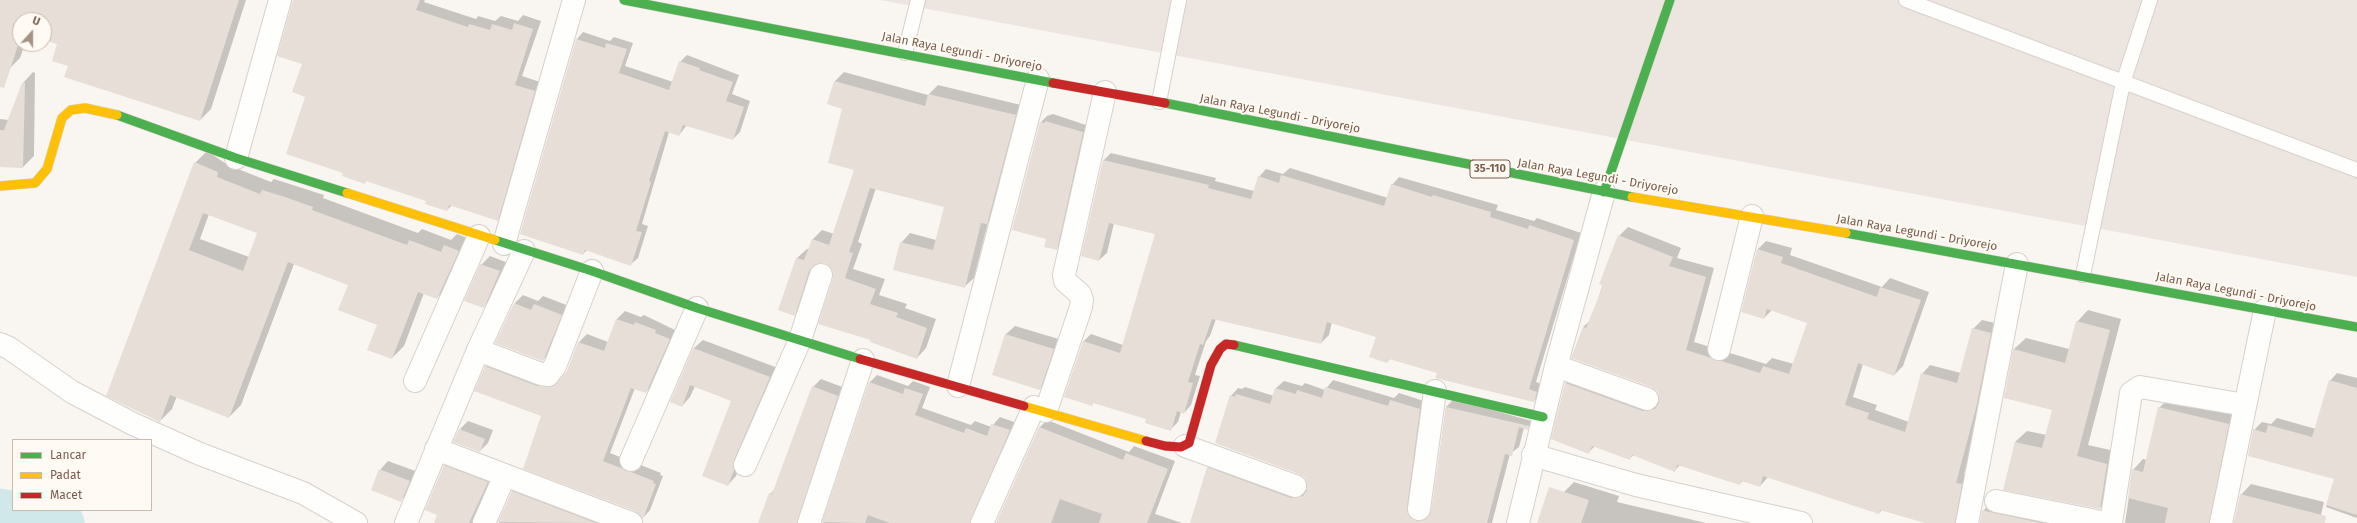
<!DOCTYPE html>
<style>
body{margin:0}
#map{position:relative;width:2357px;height:523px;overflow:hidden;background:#f9f5f0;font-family:"Fira Sans",sans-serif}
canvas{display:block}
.legend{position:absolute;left:12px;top:439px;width:140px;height:72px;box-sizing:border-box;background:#fffaf3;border:1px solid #cabbb1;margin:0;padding:5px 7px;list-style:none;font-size:12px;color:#7a5c4d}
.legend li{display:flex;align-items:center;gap:8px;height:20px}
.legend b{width:20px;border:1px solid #cabbb1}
.north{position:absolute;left:12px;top:12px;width:40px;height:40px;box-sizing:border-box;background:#fffaf3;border:1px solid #cabbb1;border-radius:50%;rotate:21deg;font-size:11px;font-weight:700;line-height:16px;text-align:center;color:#7a5c4d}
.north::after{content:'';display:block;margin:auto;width:14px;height:18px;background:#a69286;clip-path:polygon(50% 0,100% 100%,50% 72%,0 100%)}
</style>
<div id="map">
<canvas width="2357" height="523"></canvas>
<ul class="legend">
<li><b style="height:5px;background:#4caf50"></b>Lancar</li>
<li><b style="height:5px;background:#ffc107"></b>Padat</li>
<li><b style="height:5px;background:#c62828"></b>Macet</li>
</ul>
<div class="north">U</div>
</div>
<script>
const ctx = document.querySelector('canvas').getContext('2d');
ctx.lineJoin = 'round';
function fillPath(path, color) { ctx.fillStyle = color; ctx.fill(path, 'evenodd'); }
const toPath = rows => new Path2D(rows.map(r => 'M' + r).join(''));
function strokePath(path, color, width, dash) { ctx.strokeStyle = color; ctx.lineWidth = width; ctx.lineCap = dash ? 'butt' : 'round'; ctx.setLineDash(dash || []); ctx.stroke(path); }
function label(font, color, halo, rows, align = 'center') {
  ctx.font = font + ' "Fira Sans",sans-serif'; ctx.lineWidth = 4; ctx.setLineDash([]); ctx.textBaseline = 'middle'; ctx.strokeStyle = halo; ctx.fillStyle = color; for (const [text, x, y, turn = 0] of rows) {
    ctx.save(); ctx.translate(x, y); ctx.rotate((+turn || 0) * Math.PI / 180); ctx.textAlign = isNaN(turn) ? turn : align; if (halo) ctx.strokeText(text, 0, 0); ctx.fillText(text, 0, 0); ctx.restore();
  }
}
const industrial = toPath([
 [880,0,2357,0,2357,277]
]);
const shadow = toPath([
 [0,0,246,0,211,109,200,120,69,65,58,44,44,39,44,20,20,20,20,44,25,44,20,58,9,69,0,66],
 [296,0,425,0,424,2,476,19,478,16,495,21,501,16,518,21,523,15,541,21,522,76,543,83,506,212,497,220,452,205,447,210,427,200,367,180,364,183,344,173,307,96],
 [583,32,610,41,614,37,633,43,625,66,673,82,680,62,687,55,739,75,732,94,750,101,740,132,733,139,687,125,679,135,669,132,642,224,648,226,638,258,631,264,587,250,583,254,521,233,577,39],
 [33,72,35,73,34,156,23,167,0,166,0,119,9,120,23,83],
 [844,72,928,95,938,85,1025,106,996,213,988,222,974,278,964,287,901,243,910,233,936,240,945,206,876,188,858,242,862,244,853,269,885,279,879,295,907,304,905,308,936,319,926,348,917,358,872,340,834,279,831,266,826,262,818,262,804,305,794,315,779,310,797,258,807,249,809,249,813,239,822,230,834,234,855,169,843,108,835,81],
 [1053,114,1089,126,1063,242,1056,249,1047,238,1041,122,1047,116],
 [207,151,228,165,271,182,274,179,324,195,323,198,418,233,422,229,451,240,457,234,470,239,449,286,437,298,424,293,404,346,392,358,378,325,349,285,294,264,241,405,229,417,177,396,172,409,160,421,195,163],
 [209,214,258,233,249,257,200,239],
 [1111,153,1216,178,1215,181,1254,191,1259,177,1266,169,1283,174,1290,168,1388,198,1392,185,1399,177,1498,205,1496,210,1534,221,1537,218,1581,233,1536,382,1544,385,1542,393,1534,401,1391,358,1387,362,1377,336,1332,322,1329,335,1321,343,1216,319,1210,336,1206,341,1195,375,1200,376,1191,405,1184,413,1181,412,1178,422,1170,430,1148,418,1094,402,1092,405,1083,342,1091,334,1123,345,1156,234,1114,223,1107,253,1099,260,1103,161],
 [1628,227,1681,248,1677,258,1714,268,1694,342,1766,364,1772,358,1794,364,1808,323,1772,310,1764,318,1758,249,1766,241,1792,248,1790,255,1882,287,1890,278,1929,292,1903,366,1894,375,1863,364,1853,397,1877,405,1875,410,1909,422,1922,374,1930,365,1961,373,1973,329,1982,320,1999,324,1985,399,1964,474,1970,476,1966,523,1930,523,1882,510,1879,513,1768,477,1760,486,1743,480,1740,484,1680,465,1674,471,1634,455,1629,459,1595,446,1588,453,1552,439,1566,383,1574,374,1652,403,1660,401,1658,391,1583,327,1591,320,1619,236],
 [490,256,508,263,492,298,483,307,481,265],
 [523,295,538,301,543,296,569,306,551,352,543,360,515,303],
 [2088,310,2121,319,2088,445,2119,452,2112,496,2100,508,2004,489,2015,442,2027,431,2047,435,2054,409,2005,397,2014,349,2026,338,2069,349,2077,322],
 [625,311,641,317,644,315,677,331,654,384,646,392,635,388,610,453,661,473,660,475,663,476,650,510,643,518,542,416,486,367,494,359,545,378,561,379,566,374,579,342,587,334,608,342,617,319],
 [1015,326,1062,340,1048,380,1040,389,1006,334],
 [703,340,778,368,736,476,728,485,732,400,695,386,690,397,682,406,671,402,694,348],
 [2337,373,2357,378,2357,518,2326,507,2336,479,2254,430,2262,422,2271,424,2277,418,2316,429,2330,381],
 [877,375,908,386,913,381,930,387,922,408,971,425,975,421,991,427,1000,417,1017,423,980,523,823,523,870,382],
 [821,379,845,388,807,523,759,523,770,494,775,489,813,387],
 [1333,380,1394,398,1399,393,1427,402,1426,514,1432,511,1446,407,1454,399,1535,422,1527,429,1524,428,1519,447,1510,454,1492,523,1191,523,1208,468,1216,460,1299,491,1308,489,1306,478,1231,396,1238,388,1242,389,1245,387,1274,396,1276,388,1284,381,1302,386,1305,383,1325,390],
 [2170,397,2239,413,2227,523,2125,523,2133,470,2143,459,2147,460,2159,408],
 [1047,420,1129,452,1134,446,1175,461,1155,514,1182,523,997,523,1040,427],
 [468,421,493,430,488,443,480,451,460,429],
 [451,459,494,475,480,523,435,523,438,514,444,466],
 [388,461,418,472,410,492,401,500,380,470],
 [1574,482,1619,496,1617,502,1706,523,1554,523,1564,492],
 [2251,484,2324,502,2319,523,2234,523,2241,495],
 [519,485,620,523,499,523,512,492],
 [1994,500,2105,523,1980,523,1983,511]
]);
const river = toPath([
 [0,511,62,523]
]);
const building = toPath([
 [0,0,239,0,200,121,64,77,68,66,52,61,57,44,44,40,44,20,20,20,20,39,4,88,0,87],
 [293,0,420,0,416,10,468,27,469,24,490,30,492,24,512,30,514,23,533,29,515,85,535,91,498,221,449,205,447,211,425,204,426,201,366,181,365,184,342,176,343,173,286,154,305,97,292,92,302,64,277,56],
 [576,39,605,48,606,43,627,49,619,73,669,90,679,61,700,68,699,70,733,82,726,101,744,107,733,140,683,125,679,136,665,131,649,181,651,182,636,231,642,232,631,266,585,250,583,255,520,234],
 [834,81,925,106,928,94,1016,115,987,224,981,223,965,288,893,270,900,242,933,250,944,207,870,188,849,252,853,253,845,278,876,289,870,304,898,313,896,317,927,328,917,359,870,342,871,340,818,324,833,278,830,267,825,263,818,263,809,271,795,316,778,310,796,258,804,260,812,239,829,245,854,170,828,163,842,109,827,104],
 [22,83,25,83,23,168,0,167,0,130,4,130],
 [1045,121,1083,132,1057,250,1044,247,1046,239,1012,230,1040,122,1045,123],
 [1103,160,1209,185,1208,188,1251,199,1258,176,1279,183,1281,175,1384,206,1391,184,1432,197,1433,195,1491,212,1490,217,1528,229,1529,225,1574,240,1529,389,1537,392,1534,402,1435,378,1437,373,1389,359,1387,363,1369,357,1376,337,1327,322,1321,344,1212,319,1203,345,1200,344,1188,382,1193,383,1184,414,1177,411,1171,431,1145,423,1146,419,1093,403,1092,406,1064,397,1083,341,1120,353,1155,234,1109,223,1099,261,1081,256],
 [194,162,218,172,217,177,260,194,262,190,285,197,313,207,312,210,407,245,409,240,441,252,444,245,459,251,437,299,418,292,392,359,367,350,377,325,338,310,348,285,288,262,229,418,170,395,160,422,106,396],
 [203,213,257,233,243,271,189,250],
 [1618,235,1673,257,1669,266,1706,277,1686,350,1760,373,1763,366,1789,374,1807,323,1767,309,1764,319,1741,312,1757,249,1783,257,1781,263,1877,297,1880,287,1921,300,1894,376,1858,363,1845,405,1869,413,1867,419,1905,432,1921,373,1957,383,1972,328,1991,333,1976,408,1956,483,1962,484,1955,523,1925,523,1880,510,1879,514,1763,476,1760,487,1741,481,1740,485,1677,465,1675,472,1632,455,1630,460,1592,446,1589,454,1551,439,1565,383,1643,411,1655,409,1659,403,1657,391,1651,387,1571,358,1583,327,1586,328,1603,286,1599,284],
 [480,264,500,271,484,308,464,301],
 [514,303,531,310,534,304,562,315,543,361,495,343],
 [616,319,634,325,635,322,656,330,655,333,670,339,646,393,631,388,603,461,654,481,653,483,656,484,643,519,635,511,523,469,541,416,474,391,485,366,537,386,553,386,567,371,578,342,604,351],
 [2076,321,2110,330,2077,456,2107,464,2100,509,2003,490,2015,442,2042,448,2052,410,2004,398,2013,349,2065,363],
 [1005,334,1054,349,1040,390,992,375],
 [693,348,770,377,734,460,734,470,728,486,702,476,731,401,690,385,682,407,670,402],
 [2329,380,2357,388,2357,515,2326,505,2334,479,2248,456,2253,429,2266,433,2268,425,2312,437],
 [869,382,903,394,905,388,923,394,915,415,964,433,966,428,987,436,991,424,1010,430,970,523,890,523,868,515,865,523,822,522],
 [812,386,838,396,797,523,758,523,769,493,772,494],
 [1325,387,1388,406,1390,400,1420,409,1407,507,1408,514,1417,521,1424,520,1431,511,1446,407,1529,426,1528,430,1519,427,1512,456,1505,454,1487,523,1190,523,1207,467,1291,498,1303,496,1307,490,1305,478,1299,474,1215,443,1230,395,1235,397,1236,394,1270,404,1275,388,1296,394,1297,390,1322,398],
 [2158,407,2229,424,2209,523,2165,523,2168,508,2128,498,2132,469,2143,472],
 [1039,427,1123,460,1126,453,1168,469,1147,523,1099,523,1102,514,1060,499,1051,523,996,523],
 [459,429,485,439,480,452,453,442],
 [444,465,488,482,469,523,434,523,437,515,425,510],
 [379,469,410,481,401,502,371,490],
 [1549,487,1589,500,1581,523,1537,523],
 [512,491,596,523,498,522],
 [2240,494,2326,516,2325,523,2234,523],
 [1982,510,1994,513,2042,523,1980,523]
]);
const lane = toPath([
 [1906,0,2357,170],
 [905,53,918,0],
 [1159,102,1179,0],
 [2083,275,2123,83,2150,0]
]);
const street = toPath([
 [236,158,280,0],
 [504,244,574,0],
 [524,251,478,350,541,374,548,375,555,366,592,271],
 [0,344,9,348,72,392,133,424,200,454,303,493,356,523],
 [1719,349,1752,216],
 [1556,366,1647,399],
 [415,381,479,236],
 [958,386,1038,79],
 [1046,411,1081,307,1082,300,1080,294,1065,281,1064,275,1105,92],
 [1185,446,1295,486],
 [436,449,631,523],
 [1533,455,1636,485,1801,523],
 [631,460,697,308],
 [745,465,800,340,821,275],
 [1996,501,2106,523],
 [1419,509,1435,391],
 [406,523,478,350],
 [484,523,505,475],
 [809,523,863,360],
 [982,523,1034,407],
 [1518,523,1556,366,1604,192],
 [1967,523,2017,264],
 [2111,523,2131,393,2140,387,2245,405],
 [2221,523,2265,310]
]);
const fast = toPath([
 [624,0,1053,83],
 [1165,103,1632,197],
 [117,115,236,158,347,193],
 [1604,192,1670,0],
 [1846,233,2357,327],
 [495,240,592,271,697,308,860,359],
 [1234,345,1543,417]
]);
const slow = toPath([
 [0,186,35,183,47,169,62,118,71,110,85,108,117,115],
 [347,193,495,240],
 [1632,197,1846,233],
 [1024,406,1146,441]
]);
const jam = toPath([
 [1053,83,1165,103],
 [860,359,1024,406],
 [1146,441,1165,446,1181,447,1189,443,1211,365,1220,349,1226,344,1234,345]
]);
const shields = [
 [1490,169,40]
];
const shieldNames = [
 ["35-110",1490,169]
];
const streetNames = [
 ["Jalan Raya Legundi - Driyorejo",962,52,11],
 ["Jalan Raya Legundi - Driyorejo",1280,114,11],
 ["Jalan Raya Legundi - Driyorejo",1598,177,10],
 ["Jalan Raya Legundi - Driyorejo",1917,233,10],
 ["Jalan Raya Legundi - Driyorejo",2236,292,11]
];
fillPath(industrial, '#ede5e0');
fillPath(shadow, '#0003');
strokePath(river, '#d0e8ea', 45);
fillPath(building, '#e6ded7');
strokePath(lane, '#d7d1cb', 16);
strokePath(street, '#d7d1cb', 24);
strokePath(fast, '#d9d2cb', 10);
strokePath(slow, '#d9d2cb', 10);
strokePath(jam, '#d9d2cb', 10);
strokePath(lane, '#fefefd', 14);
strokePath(street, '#fefefd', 22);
strokePath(fast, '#4caf50', 9);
strokePath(slow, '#ffc107', 9);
strokePath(jam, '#c62828', 9);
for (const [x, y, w] of shields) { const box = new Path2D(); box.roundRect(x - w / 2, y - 9, w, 18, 3); ctx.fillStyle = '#fffaf3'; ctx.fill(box); strokePath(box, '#7a5c4d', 1); }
label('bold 11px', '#7a5c4d', null, shieldNames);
label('12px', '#7a5c4d', '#fffaf3', streetNames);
</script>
